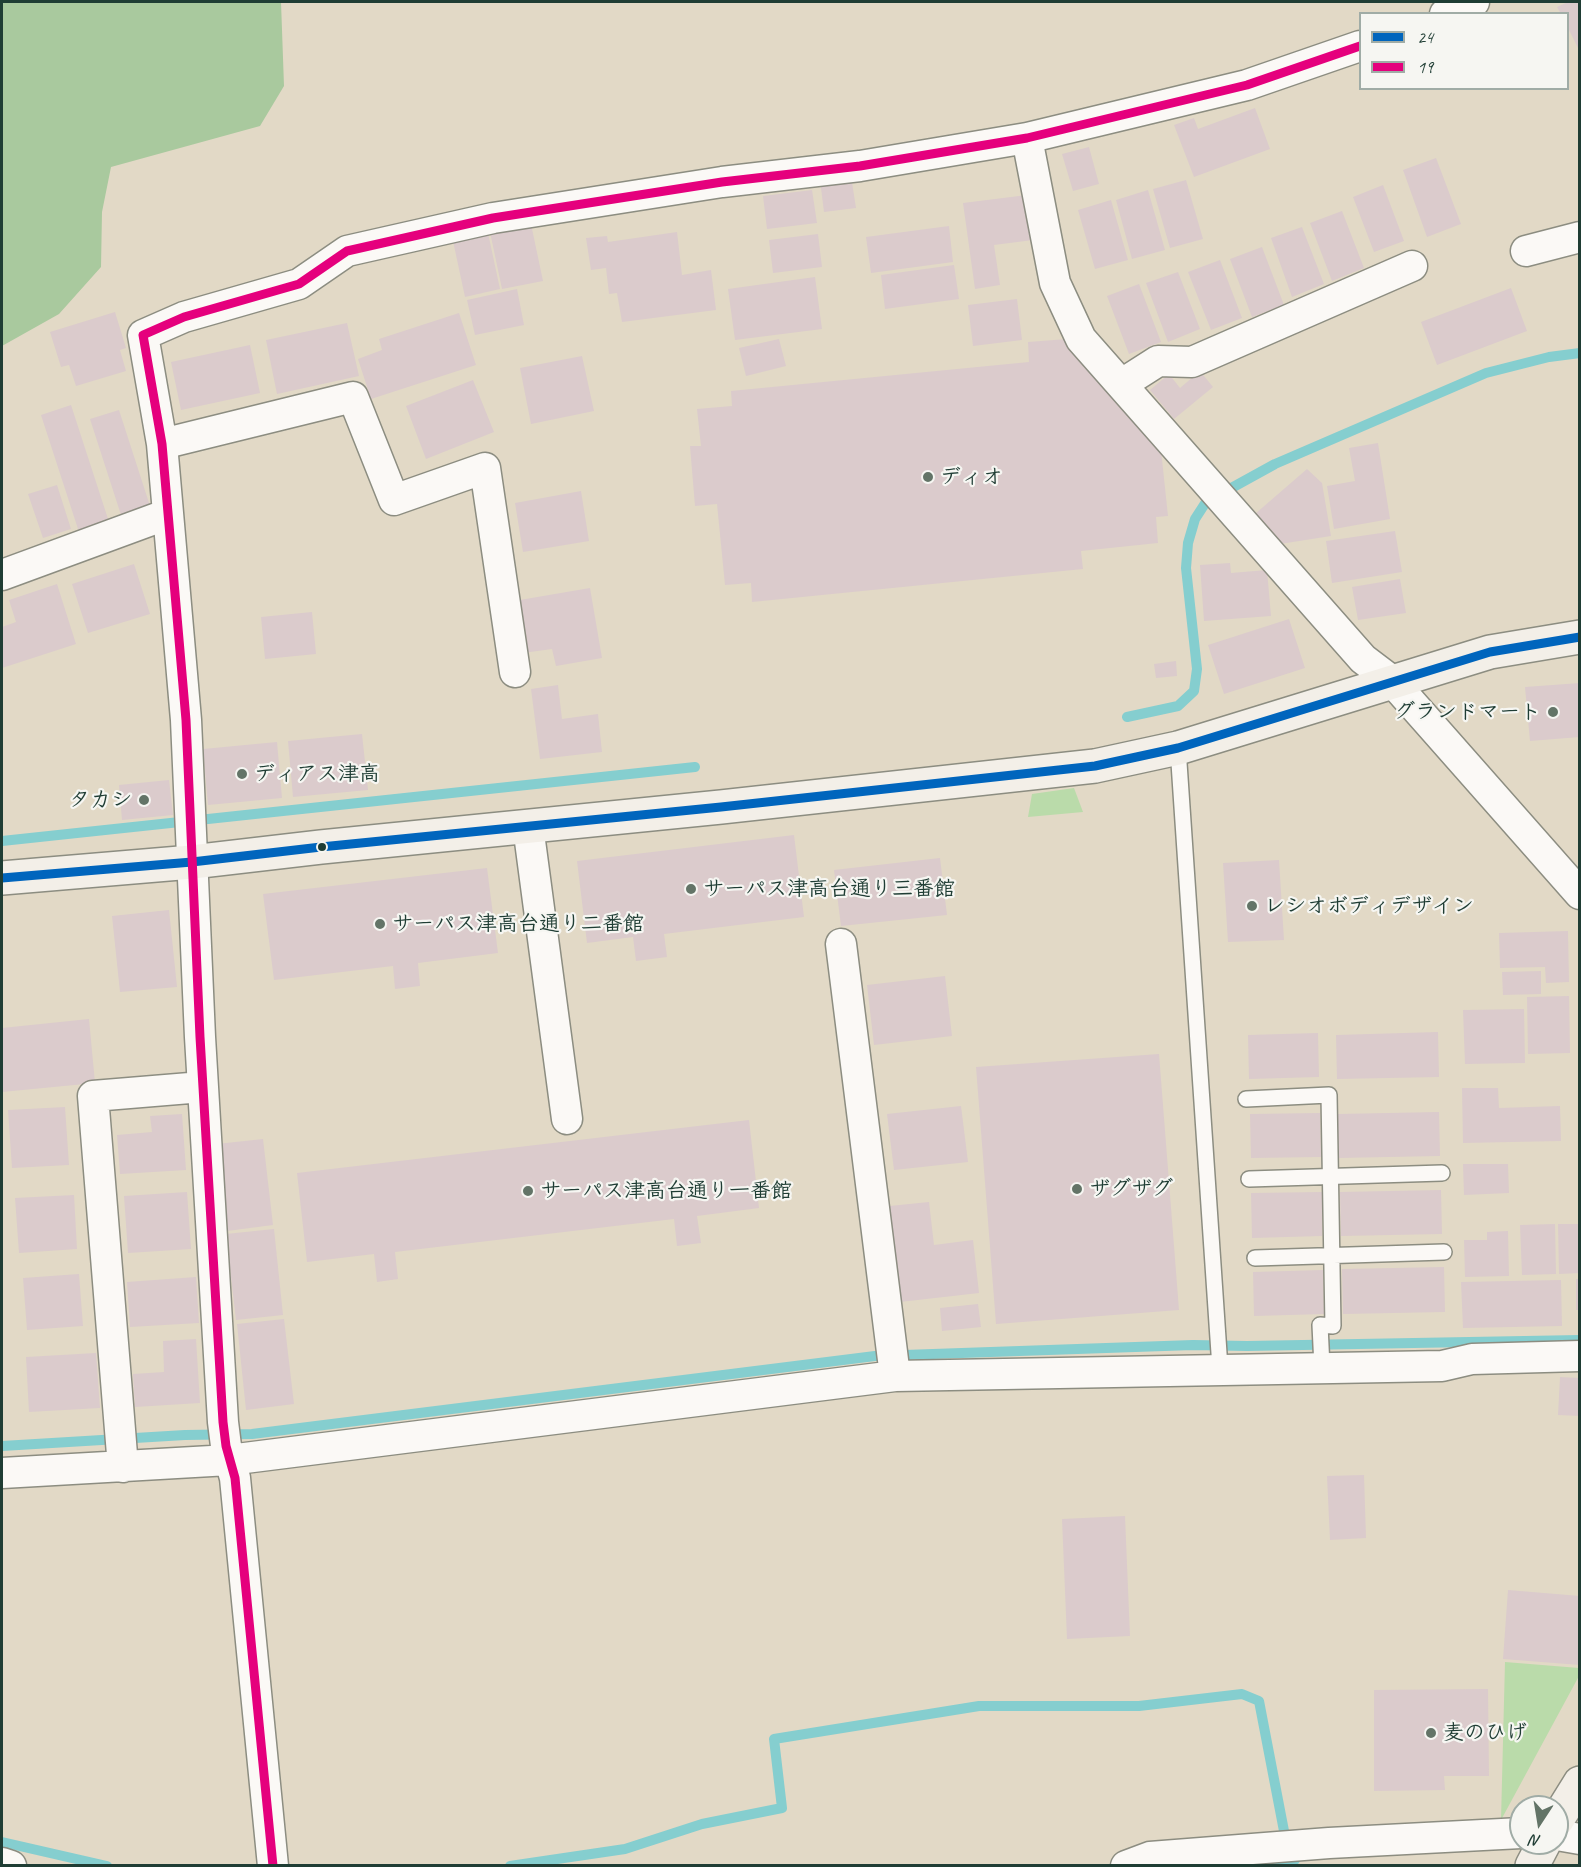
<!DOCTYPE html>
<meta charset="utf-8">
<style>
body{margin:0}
#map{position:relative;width:1581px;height:1867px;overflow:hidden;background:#e2d9c6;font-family:Caveat,sans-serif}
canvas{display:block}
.frame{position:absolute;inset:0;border:3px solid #1f3d34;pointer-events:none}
.legend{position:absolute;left:1359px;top:12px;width:210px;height:78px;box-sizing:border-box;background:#f6f6f2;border:2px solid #a0aca6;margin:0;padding:8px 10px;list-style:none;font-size:18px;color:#1f3d34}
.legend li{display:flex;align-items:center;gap:12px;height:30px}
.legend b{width:30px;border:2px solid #a0aca6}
.north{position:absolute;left:1509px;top:1795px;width:60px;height:60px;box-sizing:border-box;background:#f6f6f2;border:2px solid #a0aca6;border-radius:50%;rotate:192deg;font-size:16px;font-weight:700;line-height:24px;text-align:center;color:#1f3d34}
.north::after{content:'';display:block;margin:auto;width:21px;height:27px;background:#637467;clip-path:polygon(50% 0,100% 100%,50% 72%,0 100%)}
</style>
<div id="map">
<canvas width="1581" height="1867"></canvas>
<div class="frame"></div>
<ul class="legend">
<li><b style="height:8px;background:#0065bd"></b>24</li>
<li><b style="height:8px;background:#e5007d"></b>19</li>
</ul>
<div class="north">N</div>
</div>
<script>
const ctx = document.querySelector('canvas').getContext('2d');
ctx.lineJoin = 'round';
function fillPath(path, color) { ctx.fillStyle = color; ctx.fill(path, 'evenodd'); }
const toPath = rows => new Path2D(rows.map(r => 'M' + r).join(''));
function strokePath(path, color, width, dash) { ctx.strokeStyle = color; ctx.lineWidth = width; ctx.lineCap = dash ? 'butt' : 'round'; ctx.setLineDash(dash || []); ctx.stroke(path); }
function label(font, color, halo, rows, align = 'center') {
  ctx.font = font + ' Caveat,"Klee One",sans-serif'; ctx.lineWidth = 4.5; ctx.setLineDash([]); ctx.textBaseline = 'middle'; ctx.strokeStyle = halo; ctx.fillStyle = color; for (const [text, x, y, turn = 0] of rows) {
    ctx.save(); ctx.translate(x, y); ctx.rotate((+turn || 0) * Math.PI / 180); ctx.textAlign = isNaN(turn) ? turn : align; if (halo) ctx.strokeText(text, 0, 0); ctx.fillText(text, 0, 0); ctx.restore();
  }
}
const green = toPath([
 [1074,788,1083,812,1028,817,1032,794],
 [1505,1662,1579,1668,1579,1676,1501,1820]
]);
const forest = toPath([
 [2,2,281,2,284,86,260,126,111,167,102,212,101,267,59,314,2,346]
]);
const stream = toPath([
 [1127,717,1178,706,1194,691,1197,669,1186,568,1188,543,1195,519,1206,502,1275,464,1486,373,1549,357,1580,353],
 [2,841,695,767],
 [2,1446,185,1435,252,1434,875,1356,1193,1345,1247,1346,1580,1340],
 [2,1842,107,1866],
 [510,1866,625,1849,702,1824,782,1808,774,1739,979,1706,1139,1706,1242,1694,1259,1701,1284,1831],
 [1245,1866,1295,1860]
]);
const building = toPath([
 [1568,2,1580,2,1580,52,1568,28,1568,14,1561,14,1557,7],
 [1255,108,1270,149,1194,177,1174,125,1194,118,1198,129],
 [1089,147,1099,184,1073,191,1062,154],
 [1436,158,1461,224,1427,237,1403,170],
 [851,176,856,208,824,212,820,180],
 [1186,180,1203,239,1170,248,1153,189],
 [1383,185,1404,241,1374,252,1353,197],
 [812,190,817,223,767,229,763,196],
 [1148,190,1165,250,1132,259,1116,200],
 [1027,195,1033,240,994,245,1000,285,975,289,963,203],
 [1111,200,1128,260,1095,269,1078,210],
 [1342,211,1364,268,1332,281,1310,223],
 [531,224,543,281,502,289,490,232],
 [949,226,953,262,871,273,866,237],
 [1302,227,1324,284,1292,297,1271,238],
 [677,232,682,275,711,270,716,310,622,322,617,293,609,294,606,268,591,270,586,238,607,236,608,242],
 [488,233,500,289,465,297,453,241],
 [818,234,822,267,773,273,769,240],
 [1262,247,1284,305,1252,317,1230,259],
 [1220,260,1242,318,1211,330,1188,272],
 [954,265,959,299,885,309,881,275],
 [1178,272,1200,329,1168,342,1146,283],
 [815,277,822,329,735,340,728,289],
 [1139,284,1161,342,1129,354,1107,296],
 [1511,288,1527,331,1437,365,1421,322],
 [517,289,524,325,475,335,467,300],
 [1017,299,1022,340,973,346,968,305],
 [115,312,126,348,120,350,126,371,76,386,69,365,61,367,50,332],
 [459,313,476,365,371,399,358,359,382,350,379,339],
 [347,323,359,376,277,394,266,340],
 [779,339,786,366,746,376,739,348],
 [1067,339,1161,450,1168,516,1156,517,1158,543,1081,551,1083,569,752,602,751,583,725,585,717,504,695,506,690,446,701,446,697,409,732,406,731,391,1029,362,1028,342],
 [250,345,260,393,181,410,171,362],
 [582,356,594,411,531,424,520,368],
 [1200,371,1213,387,1174,419,1150,390,1169,374,1180,388],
 [473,380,494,432,426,459,406,406],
 [71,405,109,522,79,532,41,415],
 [119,410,150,506,121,515,90,419],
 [1378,443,1390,519,1334,529,1327,486,1355,481,1349,448],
 [1307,469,1322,483,1331,536,1280,544,1255,514],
 [57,485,71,529,43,538,28,494],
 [581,491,589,541,523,552,515,503],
 [1395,531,1402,572,1332,583,1326,541],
 [1230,563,1231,573,1267,570,1271,616,1204,621,1200,565],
 [134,564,150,614,88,633,72,584],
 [1400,579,1406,613,1358,620,1352,587],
 [57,584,76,644,2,668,2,627,16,622,9,600],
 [590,588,602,658,556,666,552,649,523,653,514,601],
 [312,612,316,654,265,659,261,617],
 [1289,619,1305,668,1224,694,1208,645],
 [1176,661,1177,676,1156,678,1154,664],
 [1580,683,1580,737,1530,741,1525,687],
 [558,685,562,719,598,714,602,752,540,759,531,689],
 [362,734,368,790,293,797,288,741],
 [277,742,282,798,208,805,203,749],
 [169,780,173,815,122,820,119,785],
 [794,835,804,917,664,934,667,957,636,961,633,937,587,943,577,861],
 [940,858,947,915,841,926,834,870],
 [1279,860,1284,940,1228,942,1223,863],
 [487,868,498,953,418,963,420,986,395,989,393,966,274,980,263,894],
 [169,910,177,987,120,992,112,916],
 [1568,931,1569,982,1546,983,1545,967,1500,968,1499,933],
 [1541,971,1541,994,1503,995,1502,972],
 [945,976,952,1036,874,1045,867,985],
 [1569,996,1570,1053,1528,1054,1527,997],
 [1524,1009,1525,1063,1465,1064,1463,1010],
 [89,1019,95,1083,2,1092,2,1028],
 [1438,1032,1439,1077,1337,1079,1336,1035],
 [1318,1033,1319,1077,1249,1079,1248,1035],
 [1159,1054,1179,1310,996,1324,976,1067],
 [1462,1088,1498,1088,1499,1108,1560,1106,1561,1141,1463,1143],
 [961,1106,968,1162,894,1170,887,1114],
 [65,1107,69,1165,12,1168,8,1110],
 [1439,1112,1440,1156,1338,1158,1337,1114],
 [1320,1113,1321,1157,1251,1158,1250,1114],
 [182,1114,186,1170,120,1174,117,1135,152,1132,150,1116],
 [749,1120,759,1208,697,1216,701,1243,677,1246,674,1219,395,1252,398,1279,377,1282,374,1254,307,1262,297,1173],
 [263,1139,273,1225,227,1231,217,1144],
 [1463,1164,1508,1164,1509,1193,1464,1195],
 [1441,1190,1442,1234,1341,1236,1340,1192],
 [187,1192,191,1249,128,1253,124,1196],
 [1322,1192,1322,1236,1252,1238,1251,1193],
 [74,1195,77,1249,19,1253,15,1198],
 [929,1202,934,1245,973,1240,979,1293,900,1302,890,1206],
 [1555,1224,1556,1274,1522,1275,1520,1225],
 [1558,1224,1580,1224,1580,1273,1559,1274],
 [274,1229,283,1315,236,1320,226,1234],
 [1508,1231,1509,1276,1465,1277,1464,1240,1487,1240,1487,1232],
 [1444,1267,1445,1312,1343,1314,1342,1269],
 [1323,1270,1324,1314,1254,1316,1253,1272],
 [79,1274,83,1326,27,1330,23,1278],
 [196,1277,199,1323,130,1327,127,1282],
 [1576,1279,1580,1279,1580,1310,1576,1310],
 [1561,1280,1562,1326,1463,1328,1461,1282],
 [978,1304,981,1327,942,1331,940,1308],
 [284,1319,294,1404,246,1410,237,1324],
 [196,1339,200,1403,135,1407,133,1374,164,1372,163,1341],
 [96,1353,100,1408,29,1412,26,1357],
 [1560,1377,1580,1378,1580,1416,1558,1415],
 [1364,1475,1366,1538,1330,1540,1327,1476],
 [1125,1516,1130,1636,1067,1639,1062,1519],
 [1508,1590,1580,1596,1580,1665,1503,1659],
 [1488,1689,1489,1776,1444,1776,1445,1790,1374,1791,1374,1690]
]);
const lane = toPath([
 [1178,748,1220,1368],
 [1246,1099,1329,1095,1333,1326,1320,1325,1322,1367],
 [1249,1179,1442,1173],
 [1255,1258,1444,1252]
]);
const street = toPath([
 [1445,14,1474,2],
 [1027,138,1055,283,1081,339,1363,659,1392,681,1580,894],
 [1526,251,1580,237],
 [1122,384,1158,361,1192,362,1412,266],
 [162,444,353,397,394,500,485,468,515,672],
 [2,575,168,514],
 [528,826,567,1119],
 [841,944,895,1376],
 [123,1467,93,1096,202,1087],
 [2,1473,229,1460,895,1376,1442,1366,1472,1359,1580,1356],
 [1557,1835,1580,1839],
 [2,1863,11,1866],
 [273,1866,235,1478,226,1446,223,1422,200,1037,186,720,162,444,143,335,184,317,299,284,347,251,493,218,722,182,860,166,1027,138,1247,85,1360,46],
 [1126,1866,1150,1857,1329,1843,1521,1833]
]);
const secondary = toPath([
 [2,878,192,862,321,847,721,807,1095,766,1178,748,1490,652,1580,637],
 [1557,1820,1580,1783],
 [1532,1866,1544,1843]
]);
const bus1 = toPath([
 [2,878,192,862,321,847,721,807,1095,766,1178,748,1490,652,1580,637]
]);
const bus2 = toPath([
 [273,1866,235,1478,226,1446,223,1422,200,1037,186,720,162,444,143,335,184,317,299,284,347,251,493,218,722,182,860,166,1027,138,1247,85,1360,46]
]);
const markers = [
 [928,477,6,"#637467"],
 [1553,712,6,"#637467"],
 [242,774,6,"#637467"],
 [144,800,6,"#637467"],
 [322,847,5,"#1f3d34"],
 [691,889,6,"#637467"],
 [1252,906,6,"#637467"],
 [380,924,6,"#637467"],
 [1077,1189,6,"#637467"],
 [528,1191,6,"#637467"],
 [1431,1733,6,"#637467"]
];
const poiNames = [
 ["ディオ",940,477],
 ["グランドマート",1541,712,"right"],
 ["ディアス津高",254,774],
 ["タカシ",132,800,"right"],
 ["サーパス津高台通り三番館",703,889],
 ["レシオボディデザイン",1264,906],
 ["サーパス津高台通り二番館",392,924],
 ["ザグザグ",1089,1189],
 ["サーパス津高台通り一番館",540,1191],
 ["麦のひげ",1443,1733]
];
fillPath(green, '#badbaa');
fillPath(forest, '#a9c99e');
strokePath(stream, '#85cecf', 10);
fillPath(building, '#dbcbcc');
strokePath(lane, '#8c8d81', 18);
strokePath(street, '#8c8d81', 33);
strokePath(secondary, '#8c8d81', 36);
strokePath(lane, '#fbf9f6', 15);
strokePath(street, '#fbf9f6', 30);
strokePath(secondary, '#f3efe8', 33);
strokePath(bus1, '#0065bd', 9);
strokePath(bus2, '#e5007d', 9);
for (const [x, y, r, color] of markers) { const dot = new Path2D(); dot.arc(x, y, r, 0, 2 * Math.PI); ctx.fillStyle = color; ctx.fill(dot); strokePath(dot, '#f6f6f2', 2); }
label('bold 21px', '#1f3d34', '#f6f6f2', poiNames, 'left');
</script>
